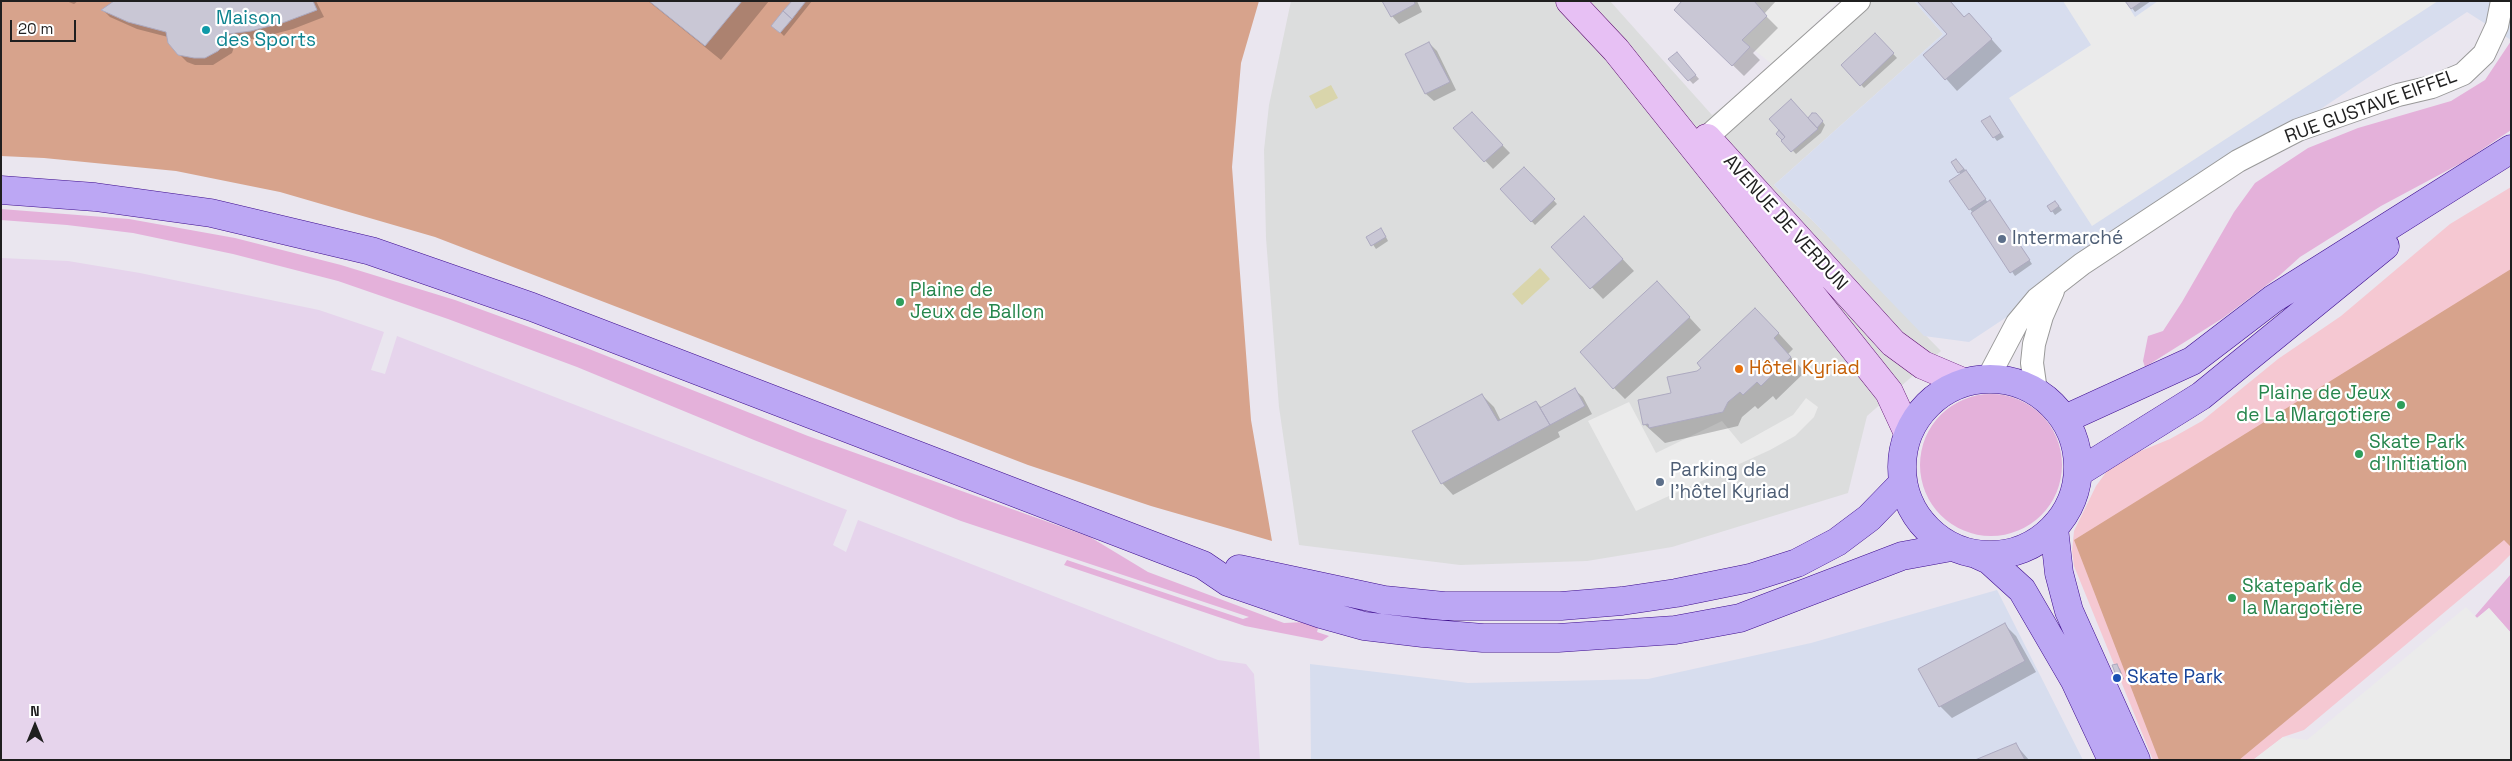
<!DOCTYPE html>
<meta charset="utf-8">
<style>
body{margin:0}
#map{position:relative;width:2512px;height:761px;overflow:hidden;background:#eae6ef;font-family:"Space Grotesk",sans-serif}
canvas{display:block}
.frame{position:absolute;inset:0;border:2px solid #1f1f1f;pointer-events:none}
.north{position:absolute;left:10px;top:701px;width:50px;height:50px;-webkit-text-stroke:4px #fff;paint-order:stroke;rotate:0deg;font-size:14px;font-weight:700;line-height:20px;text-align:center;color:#1f1f1f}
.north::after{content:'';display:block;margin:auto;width:18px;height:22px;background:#1f1f1f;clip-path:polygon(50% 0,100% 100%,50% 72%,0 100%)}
.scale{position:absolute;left:10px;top:20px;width:66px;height:22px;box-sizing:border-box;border:2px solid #1f1f1f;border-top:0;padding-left:6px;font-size:15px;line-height:18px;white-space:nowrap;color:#1f1f1f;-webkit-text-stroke:4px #fff;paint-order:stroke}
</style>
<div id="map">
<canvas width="2512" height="761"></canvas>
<div class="frame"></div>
<div class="north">N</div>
<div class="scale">20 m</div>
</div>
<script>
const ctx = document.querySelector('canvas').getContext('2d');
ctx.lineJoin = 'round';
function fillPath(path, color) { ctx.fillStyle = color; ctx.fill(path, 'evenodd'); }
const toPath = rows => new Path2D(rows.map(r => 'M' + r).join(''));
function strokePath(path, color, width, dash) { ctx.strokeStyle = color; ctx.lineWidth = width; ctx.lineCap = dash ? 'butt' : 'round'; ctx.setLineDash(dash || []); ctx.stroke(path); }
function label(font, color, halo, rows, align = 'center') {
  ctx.font = font + ' "Space Grotesk",sans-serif'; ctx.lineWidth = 4.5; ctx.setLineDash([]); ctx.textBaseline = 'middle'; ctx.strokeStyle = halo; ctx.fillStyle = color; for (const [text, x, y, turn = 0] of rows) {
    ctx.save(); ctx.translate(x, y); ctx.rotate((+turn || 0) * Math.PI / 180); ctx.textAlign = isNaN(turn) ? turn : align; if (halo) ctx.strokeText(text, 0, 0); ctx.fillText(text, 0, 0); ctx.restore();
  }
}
const residential = toPath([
 [1291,1,1610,1,1712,115,1779,64,1845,1,1914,1,1943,34,1774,185,1811,219,1941,351,1867,416,1848,493,1672,547,1587,561,1460,565,1299,545,1279,407,1266,238,1264,150,1269,105]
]);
const commercial = toPath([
 [1914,1,2511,1,2511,40,2467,12,1969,342,1924,336,1811,219,1774,185,1943,34],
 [1997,590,2083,760,1311,760,1310,664,1468,683,1648,679,1811,643]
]);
const farmland = toPath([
 [1,258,68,261,140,273,319,310,384,332,371,370,385,374,397,336,847,510,833,545,846,552,858,520,1218,660,1246,664,1254,674,1260,760,1,760]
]);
const grass = toPath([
 [2511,41,2511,130,2465,161,2381,206,2300,257,2280,275,2223,318,2145,367,2143,361,2148,336,2163,331,2182,302,2234,212,2255,183,2308,148,2358,128,2451,101,2485,80],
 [1,209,129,219,235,238,341,265,455,300,584,347,808,436,1090,537,1148,572,1284,623,1305,622,1319,625,1317,632,1329,636,1322,641,1245,626,1064,565,1067,560,1243,619,1249,617,961,521,754,440,577,367,448,319,338,281,233,254,133,233,67,225,1,220],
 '1920 465a71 71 0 1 1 142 0a71 71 0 1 1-142 0Z',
 [2511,574,2511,633,2489,608,2477,618,2475,616]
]);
const park = toPath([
 [2511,187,2511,554,2496,569,2304,730,2283,737,2253,760,2153,760,2074,566,2072,551,2074,531,2096,486,2107,471,2121,459,2170,439,2202,421,2278,359,2341,316,2450,224]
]);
const pitch = toPath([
 [1,1,1259,1,1241,63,1232,167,1251,420,1272,541,1151,506,1028,465,435,237,280,192,176,171,44,158,1,156],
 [2511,269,2511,547,2504,540,2239,760,2159,760,2074,540]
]);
const parking = toPath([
 [1754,1,1838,1,1773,65,1742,40,1767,16],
 [2063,1,2125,1,2135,17,2158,1,2438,1,2092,226,2009,98,2091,45],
 [1806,398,1818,407,1814,417,1795,436,1770,450,1636,511,1588,421,1629,402,1656,453,1722,421,1741,444,1793,415],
 [2466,607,2477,618,2489,608,2511,633,2511,760,2253,760,2283,737,2307,740]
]);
const water = toPath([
 [1331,85,1338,98,1316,109,1309,96],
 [1540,268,1550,279,1522,305,1512,294]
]);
const shadow = toPath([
 [66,1,78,1,74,4],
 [116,1,316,1,324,17,293,29,259,38,236,41,232,53,213,65,195,65,187,62,179,54,168,37,137,29,110,17,103,10],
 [648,1,769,1,721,60],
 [793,1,812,1,784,36,777,29],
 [1384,1,1417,1,1422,12,1399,24,1392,16],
 [1684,1,1776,1,1764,14,1778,28,1753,53,1760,60,1744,76,1676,10],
 [1950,1,1965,18,1969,14,2002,51,1957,91,1925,55,1948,34],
 [2127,1,2151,1,2135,12],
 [1875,34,1897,58,1864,88,1843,65],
 [1429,43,1437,51,1456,90,1434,101,1426,94,1406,55],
 [1680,57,1699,79,1693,84,1670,59],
 [1820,118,1825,125,1821,133,1796,154,1777,134,1808,119],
 [1479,121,1510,153,1493,169,1455,129],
 [1993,121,2004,137,1997,141,1983,122],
 [1956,160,1970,175,1988,203,1993,205,2032,264,2015,276,1970,209],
 [1524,168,1557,204,1535,225,1502,189],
 [2059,206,2062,210,2055,215,2052,211],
 [1595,230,1634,271,1603,299,1553,247],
 [1384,233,1388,241,1376,249,1368,237],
 [1668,294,1701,330,1625,399,1614,388],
 [1770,324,1793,349,1788,354,1805,372,1776,400,1773,396,1758,409,1755,406,1742,417,1738,426,1665,443,1644,424,1672,394,1698,372],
 [1575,390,1583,397,1592,414,1558,432,1560,437,1453,495,1442,483,1482,395,1494,407,1501,421,1536,402,1542,408],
 [2004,624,2016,636,2036,672,1952,718,1940,706],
 [2116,665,2120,669,2124,679,2121,680,2118,677],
 [2016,745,2029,760,1978,760]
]);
const building = toPath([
 [114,1,313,1,317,10,285,22,251,31,228,34,224,45,218,51,205,58,194,58,178,55,168,43,166,32,128,22,101,10,114,1],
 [649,1,742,1,705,46,649,1],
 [792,1,806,1,792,19,783,11,792,1],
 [1382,1,1414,1,1415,4,1391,17,1382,1],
 [1682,1,1754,1,1767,16,1742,40,1750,47,1732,66,1674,10,1682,1],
 [1917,1,1950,1,1964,17,1969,13,1992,39,1945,80,1923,55,1947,34,1917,1],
 [2125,1,2143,1,2131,9,2125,1],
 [783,11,792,19,780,33,771,26,783,11],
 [1875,33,1894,53,1860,86,1841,65,1875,33],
 [1429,42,1450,82,1425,94,1405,54,1429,42],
 [1677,52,1696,75,1688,81,1668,59,1677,52],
 [1791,99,1818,129,1791,152,1781,141,1785,137,1769,119,1791,99],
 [1472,112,1503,145,1484,162,1453,128,1472,112],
 [1812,113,1816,113,1823,121,1817,128,1808,118,1812,113],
 [1990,116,2001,133,1993,138,1981,121,1990,116],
 [1779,130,1785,137,1782,140,1776,134,1779,130],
 [1956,159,1964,169,1958,173,1951,162,1956,159],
 [1524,167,1555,199,1531,222,1500,189,1524,167],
 [1966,170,1986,199,1969,210,1949,181,1966,170],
 [1990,200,2030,260,2010,273,1971,213,1990,200],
 [2055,201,2059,206,2051,212,2047,206,2055,201],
 [1584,216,1623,259,1590,289,1551,247,1584,216],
 [1381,228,1386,237,1371,246,1366,237,1381,228],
 [1657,281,1690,317,1613,389,1580,352,1657,281],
 [1755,308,1779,333,1774,338,1791,357,1761,386,1757,382,1743,395,1740,392,1728,402,1723,412,1649,428,1648,424,1643,425,1638,400,1671,393,1667,377,1697,371,1701,368,1697,363,1755,308],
 [1575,388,1585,406,1550,425,1540,408,1575,388],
 [1482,394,1498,421,1536,401,1550,425,1441,484,1412,431,1482,394],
 [2005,623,2025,661,1939,707,1918,669,2005,623],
 [2117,664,2122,676,2117,678,2112,665,2117,664],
 [2016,743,2025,760,1975,760,2016,743]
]);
const street = toPath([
 [1707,137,1859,1],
 [1988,378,2017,323,2037,299,2082,264,2238,161,2298,130,2398,95,2432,87,2463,74,2484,54,2497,26,2502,1],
 [2036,391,2032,363,2034,344,2042,316,2053,291]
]);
const secondary = toPath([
 [1570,1,1616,50,1889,392,1908,433],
 [1707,138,1893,343,1923,365,1963,382]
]);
const primary = toPath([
 [1,190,95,197,211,213,371,251,532,307,1203,565,1228,582,1321,614,1364,626,1423,633,1483,638,1558,638,1675,630,1740,618,1902,556,1951,547],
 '1902 467a88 88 0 1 1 176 0a88 88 0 1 1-176 0Z',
 [2065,419,2192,361,2273,299,2511,149],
 [2079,472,2201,396,2385,246],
 [2054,528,2059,573,2069,611,2136,760],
 [1978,555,1989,560,2022,590,2075,681,2112,760],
 [1239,569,1384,600,1444,606,1561,606,1622,601,1676,593,1750,578,1797,563,1837,542,1869,518,1903,483]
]);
const markers = [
 [206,30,5,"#0f9aa8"],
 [2002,239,5,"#5c6f8a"],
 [900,302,5,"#2e9e5b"],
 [1739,369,5,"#e8710a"],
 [2401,405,5,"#2e9e5b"],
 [2359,454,5,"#2e9e5b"],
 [1660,482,5,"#5c6f8a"],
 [2232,598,5,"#2e9e5b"],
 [2117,678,5,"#1a4fb4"]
];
const cultureNames = [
 ["Maison",216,19],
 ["des Sports",216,41]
];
const streetNames = [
 ["RUE GUSTAVE EIFFEL",2371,107,-20],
 ["AVENUE DE VERDUN",1785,223,48]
];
const serviceNames = [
 ["Intermarché",2012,239],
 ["Parking de",1670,471],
 ["l'hôtel Kyriad",1670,493]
];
const leisureNames = [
 ["Plaine de",910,291],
 ["Jeux de Ballon",910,313],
 ["Plaine de Jeux",2391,394,"right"],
 ["de La Margotiere",2391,416,"right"],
 ["Skate Park",2369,443],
 ["d'Initiation",2369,465],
 ["Skatepark de",2242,587],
 ["la Margotière",2242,609]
];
const foodNames = [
 ["Hôtel Kyriad",1749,369]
];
const transitNames = [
 ["Skate Park",2127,678]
];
fillPath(residential, '#dcdddd');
fillPath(commercial, '#d7ddee');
fillPath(farmland, '#e6d4ec');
fillPath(grass, '#e4b1da');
fillPath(park, '#f5c8d2');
fillPath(pitch, '#d7a38c');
fillPath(parking, '#ebebeb');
fillPath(water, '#d9d5ab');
fillPath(shadow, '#0003');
fillPath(building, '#c9c7d5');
strokePath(building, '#adaac0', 1);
strokePath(street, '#999', 24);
strokePath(secondary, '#5c0f6e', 29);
strokePath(primary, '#3d0d8d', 29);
strokePath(street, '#fff', 22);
strokePath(secondary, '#e7c0f4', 28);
strokePath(primary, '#bca7f4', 28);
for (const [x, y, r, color] of markers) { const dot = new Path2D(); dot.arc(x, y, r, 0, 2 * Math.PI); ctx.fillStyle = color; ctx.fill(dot); strokePath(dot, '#fff', 2); }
label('19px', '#0d838f', '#fff', cultureNames, 'left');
label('19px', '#1f1f1f', '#fff', streetNames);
label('19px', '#4e5e75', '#fff', serviceNames, 'left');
label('19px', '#27864d', '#fff', leisureNames, 'left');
label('19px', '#c56008', '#fff', foodNames, 'left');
label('19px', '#164399', '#fff', transitNames, 'left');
</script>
